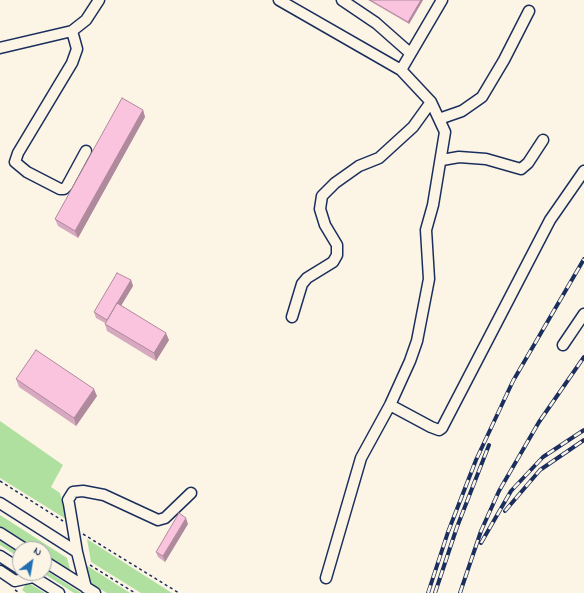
<!DOCTYPE html>
<style>
body{margin:0}
#map{position:relative;width:584px;height:593px;overflow:hidden;background:#fcf5e5;font-family:"Indie Flower",sans-serif}
canvas{display:block}
.north{position:absolute;left:12px;top:541px;width:40px;height:40px;box-sizing:border-box;background:#fcf5e5;border:1px solid #a2a6af;border-radius:50%;rotate:31deg;font-size:11px;font-weight:700;line-height:16px;text-align:center;color:#1b2f5e}
.north::after{content:'';display:block;margin:auto;width:14px;height:18px;background:#1f6fb2;clip-path:polygon(50% 0,100% 100%,50% 72%,0 100%)}
</style>
<div id="map">
<canvas width="584" height="593"></canvas>
<div class="north">N</div>
</div>
<script>
const ctx = document.querySelector('canvas').getContext('2d');
ctx.lineJoin = 'round';
function fillPath(path, color) { ctx.fillStyle = color; ctx.fill(path, 'evenodd'); }
const toPath = rows => new Path2D(rows.map(r => 'M' + r).join(''));
function strokePath(path, color, width, dash) { ctx.strokeStyle = color; ctx.lineWidth = width; ctx.lineCap = dash ? 'butt' : 'round'; ctx.setLineDash(dash || []); ctx.stroke(path); }
const green = toPath([
 [0,421,63,465,51,487,60,493,66,519,0,478],
 [0,515,67,558,71,573,44,555,44,549,35,549,0,527],
 [87,539,172,593,141,593,91,562],
 [0,541,20,553,20,558,0,545],
 [86,565,130,593,107,593,90,583],
 [44,569,81,593,74,593,43,573],
 [27,582,45,593,26,593,22,590]
]);
const path = toPath([
 [0,481,63,521],
 [83,534,179,593],
 [90,565,135,593],
 [15,590,20,593]
]);
const minor = toPath([
 [279,0,401,70,431,102,445,132,433,205,426,230,429,279,417,341,410,361,390,405,361,458,326,578],
 [342,0,376,23,410,53],
 [72,31,77,49,72,63,18,153,15,162,27,172,60,189,64,189,67,186,86,151],
 [0,48,72,31,86,20,99,0],
 [401,70,442,0],
 [439,119,462,111,482,97,504,60,529,11],
 [442,160,459,157,486,159,521,169,528,163,543,140],
 [292,317,302,284,307,278,333,262,337,255,337,245,325,225,320,209,322,196,335,183,359,166,379,158,413,127,431,102],
 [563,345,584,314],
 [390,405,431,427,439,430,442,428,550,220,584,171],
 [0,503,77,552,86,588],
 [0,533,25,549],
 [77,552,69,504,68,500,73,492,83,491,104,495,158,520,165,518,191,493],
 [0,556,20,569],
 [44,561,95,593],
 [0,571,15,581,33,577],
 [27,573,59,593]
]);
const rail = toPath([
 [505,511,540,470,584,440],
 [481,543,511,491,543,457,584,430],
 [428,593,448,532,476,460,513,381,584,259],
 [435,593,457,527,489,445],
 [460,593,481,531,499,491,539,422,584,357]
]);
const wall = toPath([
 [368,0,423,0,409,24],
 [143,110,145,117,78,238,58,226,55,219],
 [131,280,133,286,121,305,169,340,156,361,107,331,105,324,105,323,96,318,94,312],
 [16,379,97,396,76,426,19,387],
 [188,524,165,562,158,557,156,552]
]);
const shadedWall = toPath([
 [421,0,423,0,409,24,408,22],
 [143,110,145,117,78,238,75,231],
 [131,280,133,286,109,326,107,320],
 [166,333,169,340,156,361,154,353],
 [94,389,97,396,76,426,74,418],
 [186,518,188,524,165,562,163,556]
]);
const building = toPath([
 [370,0,421,0,408,22,370,0],
 [122,98,143,110,75,231,55,219,122,98],
 [117,273,131,280,107,320,94,312,117,273],
 [117,303,166,333,154,353,105,324,117,303],
 [36,350,94,389,74,418,16,379,36,350],
 [179,513,186,518,163,556,156,552,179,513]
]);
fillPath(green, '#b0e09f');
strokePath(minor, '#1b2f5e', 13);
strokePath(path, '#1b2f5e', 1.5, [3, 3]);
strokePath(minor, '#fcf5e5', 10);
strokePath(rail, '#1b2f5e', 4);
strokePath(rail, '#fcf5e5', 2.5, [8]);
fillPath(wall, '#d7a9c0');
fillPath(shadedWall, '#af899c');
fillPath(building, '#fac4df');
strokePath(building, '#af899c', 1);
</script>
